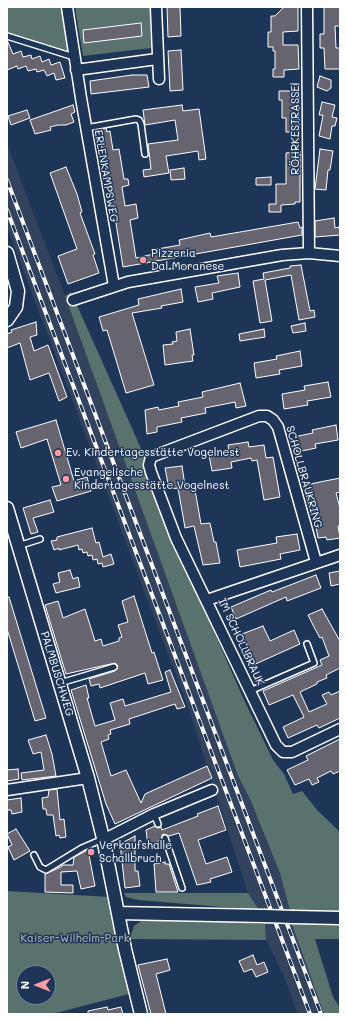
<!DOCTYPE html>
<meta charset="utf-8">
<style>
body{margin:0}
#map{position:relative;width:347px;height:1021px;overflow:hidden;background:#1d3557;font-family:Mali,sans-serif}
canvas{display:block}
.frame{position:absolute;inset:0;border:8px solid #fff;pointer-events:none}
.north{position:absolute;left:16px;top:965px;width:40px;height:40px;box-sizing:border-box;background:#1d3557;border:1px solid #77869a;border-radius:50%;rotate:270deg;font-size:11px;font-weight:700;line-height:16px;text-align:center;color:#fff}
.north::after{content:'';display:block;margin:auto;width:14px;height:18px;background:#ff9aa2;clip-path:polygon(50% 0,100% 100%,50% 72%,0 100%)}
</style>
<div id="map">
<canvas width="347" height="1021"></canvas>
<div class="frame"></div>
<div class="north">N</div>
</div>
<script>
const ctx = document.querySelector('canvas').getContext('2d');
ctx.lineJoin = 'round';
function fillPath(path, color) { ctx.fillStyle = color; ctx.fill(path, 'evenodd'); }
const toPath = rows => new Path2D(rows.map(r => 'M' + r).join(''));
function strokePath(path, color, width, dash) { ctx.strokeStyle = color; ctx.lineWidth = width; ctx.lineCap = dash ? 'butt' : 'round'; ctx.setLineDash(dash || []); ctx.stroke(path); }
function label(font, color, halo, rows, align = 'center') {
  ctx.font = font + ' Mali,sans-serif'; ctx.lineWidth = 3; ctx.setLineDash([]); ctx.textBaseline = 'middle'; ctx.strokeStyle = halo; ctx.fillStyle = color; for (const [text, x, y, turn = 0] of rows) {
    ctx.save(); ctx.translate(x, y); ctx.rotate((+turn || 0) * Math.PI / 180); ctx.textAlign = isNaN(turn) ? turn : align; if (halo) ctx.strokeText(text, 0, 0); ctx.fillText(text, 0, 0); ctx.restore();
  }
}
const built = toPath([
 [7,144,65,296,238,776,250,799,280,873,290,911,291,922,324,1014,298,1014,285,979,266,940,265,924,259,910,248,893,189,710,7,227]
]);
const green = toPath([
 [7,7,65,7,71,54,7,33],
 [75,7,150,7,151,48,83,56],
 [71,292,144,455,173,539,244,700,273,760,284,774,293,794,302,791,318,811,340,832,340,911,290,911,280,873,250,799,238,776,65,296],
 [7,891,110,897,133,993,52,1014,7,1014],
 [24,973,48,973,48,997,24,997],
 [124,893,248,893,259,910,138,900,126,897],
 [198,920,265,924,266,940,130,939,134,926,141,921],
 [291,922,340,923,340,939,315,939,333,997,340,1008,340,1014,324,1014]
]);
const building = toPath([
 [167,7,180,7,181,36,168,37,167,7],
 [284,7,298,7,298,31,283,32,283,45,298,45,299,69,284,70,284,77,273,77,273,69,275,69,275,51,273,51,273,47,268,47,268,32,271,32,271,16,275,16,284,7],
 [324,7,340,7,340,26,335,26,336,48,340,48,340,69,325,69,324,48,320,48,320,34,324,34,324,7],
 [141,23,142,36,84,43,83,30,141,23],
 [7,40,13,54,21,51,23,57,31,55,32,59,40,56,42,62,49,59,51,65,60,62,65,78,56,80,54,73,47,76,44,70,37,72,36,69,28,71,26,66,18,69,17,66,7,70,7,40],
 [181,50,183,90,170,91,168,51,181,50],
 [132,75,147,75,149,87,91,94,90,81,132,75],
 [320,76,331,80,331,88,327,91,317,87,320,76],
 [291,84,299,84,299,135,292,135,292,132,286,132,286,118,282,118,282,100,279,100,279,91,291,91,291,84],
 [322,102,335,105,332,117,337,118,335,126,332,126,330,139,319,136,323,115,319,115,322,102],
 [73,105,75,112,71,114,74,122,66,125,58,125,50,127,51,130,35,134,30,120,73,105],
 [182,105,183,111,199,109,206,159,199,160,198,151,166,156,169,173,144,177,143,170,151,169,148,144,178,140,175,120,145,125,143,110,182,105],
 [27,110,30,118,11,125,8,116,27,110],
 [106,128,107,132,110,131,113,150,119,149,124,179,128,179,129,185,122,187,125,206,136,204,138,218,130,220,136,258,158,253,157,249,180,245,179,240,210,233,211,237,298,222,300,228,302,227,302,235,123,267,115,217,99,133,99,130,106,128],
 [320,149,333,151,330,170,328,170,326,190,315,189,320,149],
 [300,152,300,202,295,202,295,204,281,205,281,212,269,212,269,204,276,204,276,184,286,184,286,153,300,152],
 [66,167,77,194,82,212,80,213,95,254,93,255,99,273,68,284,58,256,77,249,50,173,66,167],
 [184,168,185,179,171,180,170,170,184,168],
 [271,177,271,185,256,185,256,178,271,177],
 [334,218,335,228,339,227,340,235,315,237,315,221,334,218],
 [301,265,310,311,314,310,315,317,299,320,291,275,265,280,272,321,260,323,253,281,264,279,263,273,290,268,290,266,301,265],
 [238,273,240,287,212,293,213,299,198,302,195,287,219,283,217,276,238,273],
 [181,289,183,302,161,306,162,308,132,313,154,385,126,393,107,330,103,331,99,317,139,305,138,299,181,289],
 [36,322,37,335,30,337,34,351,48,345,67,397,59,401,49,373,30,380,20,343,7,348,7,334,12,332,11,330,36,322],
 [305,323,306,331,293,333,291,326,305,323],
 [190,329,194,355,192,355,193,361,165,365,163,345,173,344,172,342,177,341,176,332,190,329],
 [264,329,265,337,240,341,239,334,264,329],
 [300,351,302,366,279,370,280,374,256,378,254,363,277,359,276,356,300,351],
 [328,382,331,397,307,401,308,405,284,409,282,394,305,390,304,386,328,382],
 [240,383,246,406,236,408,235,402,205,408,206,413,181,418,182,422,157,427,157,432,147,434,145,410,158,407,159,410,179,406,178,402,203,397,202,392,240,383],
 [56,420,74,481,87,477,91,491,57,501,52,487,61,485,47,439,21,448,16,432,56,420],
 [336,425,338,440,315,444,316,448,297,452,294,437,313,433,312,430,336,425],
 [248,442,249,447,264,445,266,458,273,457,280,497,264,500,257,460,252,461,251,458,231,462,232,468,212,471,209,455,229,452,228,445,248,442],
 [182,466,185,486,194,484,201,524,210,523,214,542,216,542,220,563,203,565,194,526,185,528,178,488,169,489,165,468,182,466],
 [340,478,340,492,336,493,340,508,340,526,338,526,340,538,327,540,326,537,318,538,312,504,308,505,305,485,340,478],
 [50,500,54,512,33,518,38,532,31,534,23,508,50,500],
 [92,528,96,543,99,542,103,557,111,554,114,564,103,567,102,563,98,564,97,559,93,560,92,555,88,556,87,552,83,553,82,549,79,550,78,545,59,550,59,548,54,550,51,541,57,540,57,537,92,528],
 [297,534,300,550,280,554,281,559,240,567,237,550,277,543,276,537,297,534],
 [70,570,73,579,78,577,80,587,56,593,53,584,60,582,58,573,70,570],
 [340,571,340,584,331,586,329,573,340,571],
 [316,575,321,588,287,601,286,597,236,619,231,607,271,590,272,592,316,575],
 [134,596,152,653,154,652,163,680,148,684,145,673,100,688,99,684,91,686,89,679,115,671,118,666,115,663,66,674,45,605,58,601,63,618,85,609,95,641,101,639,103,646,119,641,119,638,122,637,118,625,128,622,122,601,134,596],
 [7,597,9,597,46,718,35,721,7,629,7,597],
 [322,609,340,641,340,668,326,675,327,678,317,682,317,684,300,692,309,712,327,704,322,695,329,692,331,695,340,691,340,718,319,728,317,725,288,738,283,727,304,717,293,695,269,705,263,691,322,665,320,660,329,656,322,637,320,638,314,627,308,615,322,609],
 [263,626,270,641,294,630,300,644,251,666,245,652,249,650,242,634,263,626],
 [170,670,185,707,177,709,175,704,129,719,130,724,110,730,111,734,108,735,109,739,101,742,111,776,126,770,141,803,145,794,207,766,212,778,115,824,106,804,71,690,86,685,89,698,87,698,95,726,115,720,110,703,123,699,125,706,171,692,165,672,170,670],
 [46,735,52,754,56,776,22,780,21,773,44,770,41,752,33,754,28,740,46,735],
 [340,739,340,771,333,774,331,771,317,778,319,782,312,785,309,779,295,785,287,770,308,760,306,756,340,739],
 [18,769,19,779,7,781,7,770,18,769],
 [57,789,60,820,64,819,66,837,60,838,59,835,56,836,53,815,47,815,46,809,43,809,42,798,48,797,49,790,57,789],
 [21,798,22,812,12,814,11,810,7,810,7,800,21,798],
 [218,806,226,830,198,840,206,864,227,857,232,872,210,879,211,882,197,885,179,833,169,836,163,834,161,840,148,846,146,830,155,826,158,828,161,827,162,830,198,816,197,814,218,806],
 [16,829,30,851,14,860,8,847,12,845,7,834,16,829],
 [135,836,135,871,138,871,140,886,125,888,120,844,135,836],
 [88,850,95,886,81,889,77,871,61,872,61,885,73,885,73,893,45,892,45,874,61,867,62,865,73,865,74,857,88,850],
 [165,862,165,864,169,864,178,892,156,892,154,864,165,862],
 [253,955,257,965,264,962,268,972,256,977,252,969,244,972,239,961,253,955],
 [167,959,170,970,156,974,166,1014,151,1014,138,965,167,959],
 [107,1007,108,1010,121,1007,123,1014,88,1014,88,1011,107,1007]
]);
const service = toPath([
 [7,36,74,57],
 [86,128,136,119,139,120,141,124,145,154],
 [18,546,40,539],
 [60,683,114,667],
 [250,691,314,663,307,644],
 [154,814,158,824],
 [165,838,182,888],
 [34,855,40,867,46,870,82,848,103,839]
]);
const minor = toPath([
 [67,7,81,98,114,286],
 [156,7,159,79],
 [307,7,309,253],
 [76,70,157,59],
 [73,300,128,282,282,255,309,253,340,256],
 [316,562,278,427,273,420,267,416,259,416,151,457,149,465,151,472,176,538,276,745,283,752,292,752,340,729],
 [207,600,340,555],
 [7,790,88,778],
 [103,840,154,814,212,790]
]);
const tertiary = toPath([
 [7,253,18,291,16,307,7,320],
 [7,508,88,778,103,838,125,949,141,1014],
 [118,913,264,916],
 [294,917,340,918]
]);
const rail = toPath([
 [7,180,321,1014],
 [7,210,310,1014]
]);
const tertiaryBridge = toPath([
 [264,916,294,917]
]);
const markers = [
 [143,260,4,"#ff9aa2"],
 [58,453,4,"#ff9aa2"],
 [66,479,4,"#ff9aa2"],
 [91,852,4,"#ff9aa2"]
];
const streetNames = [
 ["RÖHRKESTRASSE",296,130,-90],
 ["ERLENKAMPSWEG",106,176,80],
 ["SCHOLLBRAUKRING",304,477,74],
 ["IM SCHOLLBRAUK",241,642,65],
 ["PALMBUSCHWEG",57,674,73]
];
const poiNames = [
 ["Pizzeria",151,254],
 ["Dal Moranese",151,267],
 ["Ev. Kindertagesstätte Vogelnest",66,453],
 ["Evangelische",74,473],
 ["Kindertagesstätte Vogelnest",74,486],
 ["Verkaufshalle",99,846],
 ["Schallbruch",99,859]
];
const parkNames = [
 ["Kaiser-Wilhelm-Park",75,939]
];
fillPath(built, '#33435e');
fillPath(green, '#5a726e');
fillPath(building, '#65646f');
strokePath(building, '#fff', 1);
strokePath(service, '#fff', 8);
strokePath(minor, '#fff', 13);
strokePath(tertiary, '#fff', 15);
strokePath(service, '#1d3557', 5);
strokePath(minor, '#1d3557', 10);
strokePath(tertiary, '#1d3557', 12);
strokePath(rail, '#fff', 4);
strokePath(rail, '#1d3557', 2.5, [8]);
strokePath(tertiaryBridge, '#fff', 15, []);
strokePath(tertiaryBridge, '#1d3557', 12);
for (const [x, y, r, color] of markers) { const dot = new Path2D(); dot.arc(x, y, r, 0, 2 * Math.PI); ctx.fillStyle = color; ctx.fill(dot); strokePath(dot, '#1d3557', 1.5); }
label('11px', '#fff', '#1d3557', streetNames);
label('11px', '#fff', '#1d3557', poiNames, 'left');
label('11px', '#b5c0be', '#1d3557', parkNames);
</script>
